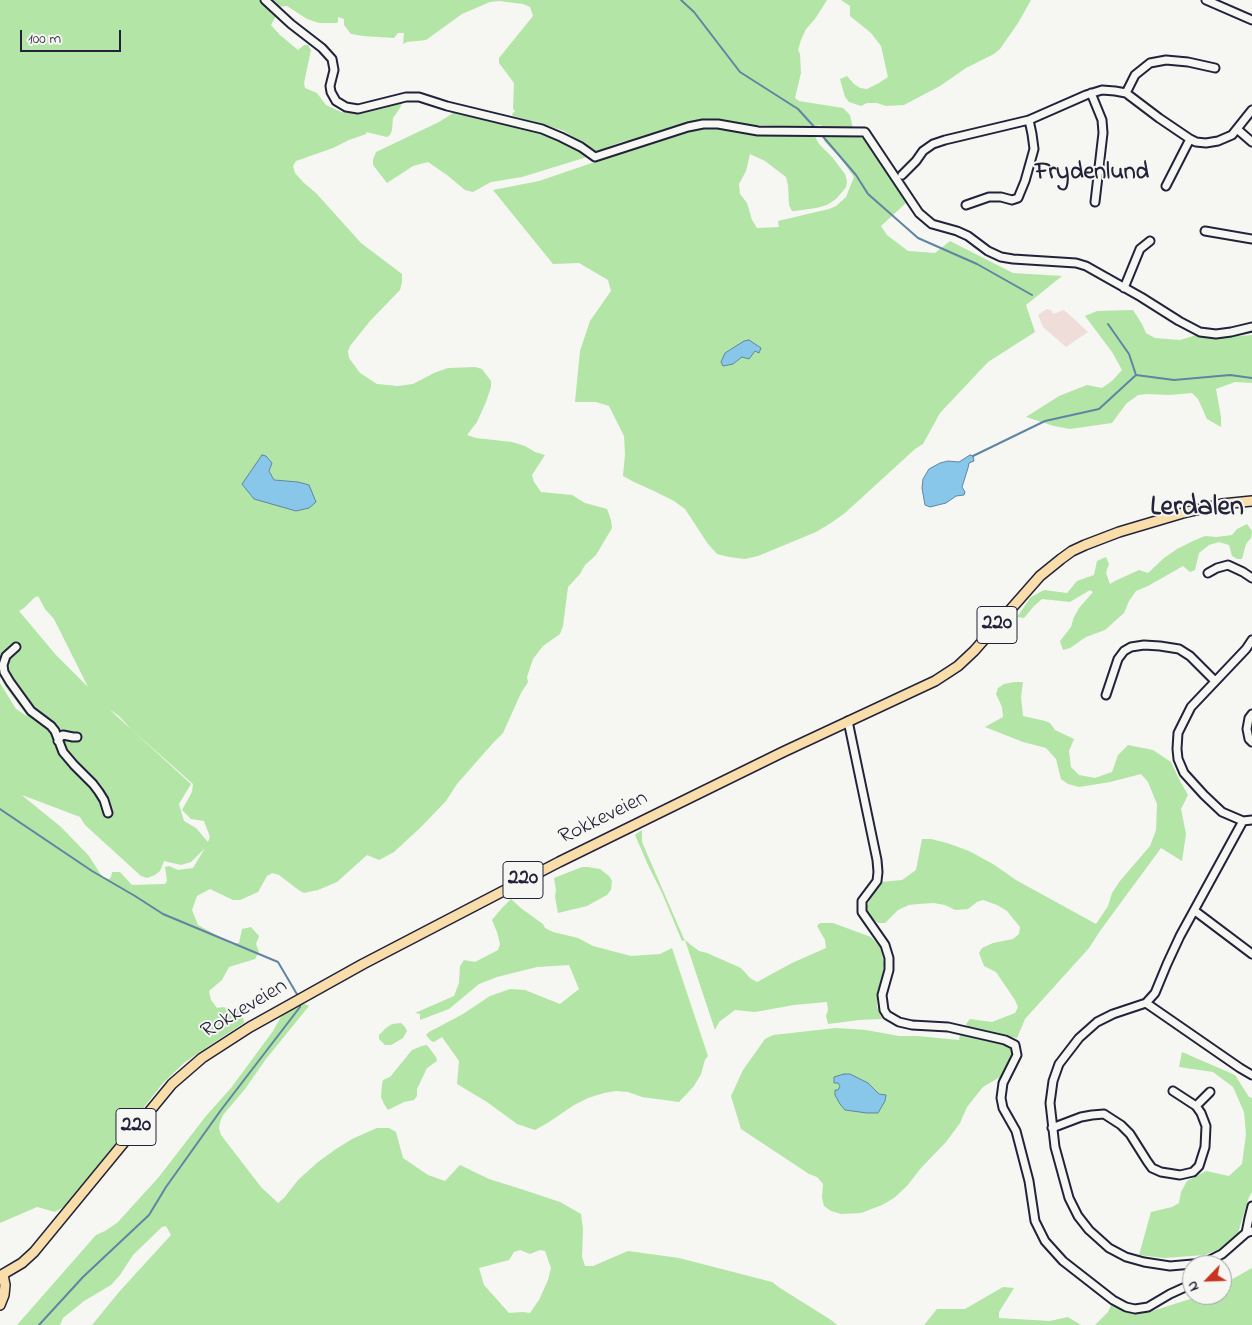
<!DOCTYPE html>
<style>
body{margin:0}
#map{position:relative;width:1252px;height:1325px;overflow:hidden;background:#f6f6f2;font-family:"Indie Flower",sans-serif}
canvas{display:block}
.north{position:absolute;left:1182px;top:1255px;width:50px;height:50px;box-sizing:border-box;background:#f6f6f2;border:1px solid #a1a1a9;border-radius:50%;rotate:246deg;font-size:14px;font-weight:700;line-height:20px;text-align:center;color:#22223b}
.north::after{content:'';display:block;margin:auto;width:18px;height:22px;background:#c8321e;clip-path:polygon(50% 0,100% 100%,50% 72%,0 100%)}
.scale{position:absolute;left:20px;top:30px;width:101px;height:22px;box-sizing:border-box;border:2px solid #22223b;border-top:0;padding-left:6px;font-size:15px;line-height:18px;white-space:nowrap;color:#22223b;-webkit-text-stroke:4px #f6f6f2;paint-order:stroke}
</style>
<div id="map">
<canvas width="1252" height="1325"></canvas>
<div class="north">N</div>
<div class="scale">100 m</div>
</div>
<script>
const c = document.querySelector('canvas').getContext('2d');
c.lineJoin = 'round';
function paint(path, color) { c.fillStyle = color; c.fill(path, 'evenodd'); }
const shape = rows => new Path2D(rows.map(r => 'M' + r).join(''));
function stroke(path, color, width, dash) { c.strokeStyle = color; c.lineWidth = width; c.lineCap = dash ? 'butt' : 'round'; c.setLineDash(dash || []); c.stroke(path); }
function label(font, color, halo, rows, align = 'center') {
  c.font = font + ' "Indie Flower",sans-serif'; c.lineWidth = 4; c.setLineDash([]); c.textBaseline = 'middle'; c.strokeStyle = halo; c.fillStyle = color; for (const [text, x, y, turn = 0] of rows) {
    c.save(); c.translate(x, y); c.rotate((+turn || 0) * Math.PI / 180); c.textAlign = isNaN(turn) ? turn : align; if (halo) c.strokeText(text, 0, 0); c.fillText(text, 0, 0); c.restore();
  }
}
paint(shape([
 [1047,309,1051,310,1053,314,1064,310,1088,332,1066,347,1043,327,1038,315]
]), '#eeddd8');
paint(shape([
 [0,0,261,0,276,16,271,25,280,35,298,50,304,45,308,45,311,50,304,83,305,88,317,93,326,105,341,112,357,114,402,103,400,108,393,118,392,130,390,135,387,137,366,132,366,134,349,140,333,148,296,161,293,166,295,173,304,183,316,193,361,243,402,274,402,282,400,290,370,321,350,346,348,351,349,358,360,373,377,384,398,386,413,384,434,373,448,368,475,367,482,369,491,381,491,387,486,402,477,422,467,435,476,438,512,442,525,446,535,452,545,455,532,475,534,482,541,492,572,495,585,503,607,509,611,520,612,528,596,555,585,565,580,574,568,587,563,626,560,634,543,646,533,659,527,677,528,682,521,693,503,733,493,743,457,784,446,801,421,827,394,852,379,860,367,855,337,882,318,890,304,893,300,891,279,875,272,873,267,876,258,892,240,900,233,900,210,889,197,896,192,910,198,925,232,944,239,943,242,929,251,927,259,936,256,944,259,952,255,959,229,967,222,980,209,991,211,1000,217,1008,223,1007,242,1012,244,1023,207,1047,184,1063,163,1083,67,1205,55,1212,37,1207,0,1223,0,683,16,709,28,717,5,686,0,677],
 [272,463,269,471,274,480,298,482,242,484],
 [38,596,45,609,54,619,88,687,56,655,19,611,24,608,34,598],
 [109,709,119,716,131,729,193,784,192,792,182,810,191,819,204,821,210,837,208,842,196,828,184,821,179,804,191,784],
 [22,795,80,817,85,825,141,876,147,878,155,875,160,871,164,861,181,865,191,862,205,848,193,868,178,870,169,866,165,867,167,881,165,884,132,885,120,872,112,872,111,877,109,879,103,878,89,856,61,827,23,796],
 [269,0,827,0,815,19,806,29,801,40,798,50,800,54,801,73,795,98,799,101,843,108,850,115,853,129,826,128,820,125,809,127,775,126,751,125,720,121,698,121,630,141,621,142,601,150,596,151,564,131,552,127,513,116,512,114,515,111,513,109,514,83,499,63,499,58,533,16,530,7,523,4,499,1,490,2,462,14,426,40,407,42,403,44,404,33,398,33,394,38,363,36,351,34,344,25,344,19,338,17,338,21,337,23,319,23,307,19,287,6,275,7],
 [841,0,1031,0,1018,23,1000,49,994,54,966,68,940,86,904,105,886,106,877,103,867,103,861,106,849,102,845,97,840,79,847,76,854,84,860,88,867,89,879,83,888,77,881,46,871,33,850,16,850,6],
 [461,112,543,135,565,142,584,154,587,157,522,177,491,182,473,192,465,190,447,175,428,162,413,166,387,183,373,165,373,160,376,152,439,122,453,113],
 [708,127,720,128,772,136,814,135,819,144,832,157,845,174,847,181,846,187,843,191,836,199,827,205,816,208,795,211,792,211,789,205,788,185,786,177,765,161,750,154,746,171,739,184,740,194,747,203,752,220,757,228,779,227,778,221,829,209,836,206,846,197,854,177,841,159,824,141,824,137,827,135,833,136,854,135,864,139,870,145,888,173,906,203,881,226,887,235,908,251,935,253,950,241,1013,273,1062,276,1026,305,1035,332,988,362,940,413,923,444,915,449,845,513,831,523,816,532,758,556,745,559,729,557,717,554,708,544,685,509,674,501,656,492,634,482,623,476,625,454,624,436,609,406,596,402,575,402,580,351,590,321,611,291,608,280,579,263,553,264,493,190,539,181,636,148,686,133,696,128],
 [1133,310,1142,324,1146,333,1155,338,1180,340,1196,335,1212,338,1252,335,1252,383,1235,382,1216,389,1221,417,1221,427,1207,419,1198,399,1192,393,1169,395,1148,394,1138,395,1126,404,1112,423,1070,429,1054,426,1026,417,1059,396,1087,385,1102,388,1112,381,1122,370,1112,352,1085,316,1097,311],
 [1247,524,1252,531,1251,538,1246,544,1242,559,1237,559,1232,556,1229,545,1219,542,1209,545,1199,553,1195,570,1190,572,1183,566,1148,586,1136,591,1129,601,1124,613,1105,630,1086,637,1070,648,1063,650,1060,641,1071,627,1074,617,1079,608,1093,592,1090,590,1070,602,1042,599,1033,607,1024,618,1017,617,1031,597,1044,590,1067,593,1077,581,1094,575,1097,561,1106,557,1109,564,1106,573,1110,584,1117,580,1139,570,1148,573,1164,558,1177,549,1193,541,1205,536,1217,537,1232,535,1237,529],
 [1014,682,1023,682,1021,697,1023,716,1045,721,1050,723,1055,730,1074,739,1069,751,1071,767,1079,775,1095,778,1112,772,1118,755,1128,745,1153,750,1171,762,1179,779,1188,795,1181,809,1186,834,1182,861,1161,848,1100,931,1089,948,1025,1019,1017,1038,993,1034,969,1029,966,1024,970,1019,992,1022,1015,1013,1018,1007,1015,1000,996,972,984,966,979,953,982,948,993,943,1013,939,1019,934,1020,927,1007,911,997,905,983,900,977,902,968,909,955,910,945,905,934,903,918,904,909,905,898,910,885,923,878,923,870,917,866,908,873,893,881,882,902,880,916,870,922,839,931,839,947,843,969,851,993,864,1016,880,1096,924,1108,906,1112,893,1120,881,1150,846,1156,830,1157,804,1148,782,1141,774,1110,782,1079,787,1068,784,1061,779,1056,759,1046,748,1023,742,985,727,1003,717,1002,707,996,694,998,688,1004,684],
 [642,830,642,842,684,939,691,945,699,951,707,953,741,968,750,978,757,982,792,963,826,948,825,940,817,926,820,923,833,923,871,937,880,947,884,963,883,976,877,993,877,1006,882,1019,859,1020,828,1024,826,1016,828,1010,827,1002,794,1005,755,1012,735,1010,719,1022,715,1030,685,940,682,941,662,893,648,865,635,835],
 [582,867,588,867,600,869,609,876,612,881,611,890,607,895,587,906,558,913,555,897,556,890,554,878],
 [511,899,522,909,543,924,545,928,553,932,578,938,593,946,631,956,660,954,672,948,708,1056,705,1060,701,1074,694,1086,679,1102,642,1097,628,1092,616,1091,604,1093,588,1098,574,1105,549,1122,535,1130,517,1124,487,1102,457,1084,459,1061,442,1037,434,1042,431,1041,426,1035,429,1032,463,1014,490,996,510,989,525,990,560,1004,579,989,569,965,537,967,497,977,479,984,449,1009,420,1020,420,1014,415,1013,454,996,459,983,460,966,464,960,475,962,498,950,500,944,497,932,492,920,502,908],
 [302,1003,309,1006,266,1059,245,1089,223,1115,220,1122,219,1128,221,1135,261,1187,278,1203,284,1198,298,1180,318,1162,336,1149,352,1139,377,1128,389,1128,396,1132,403,1158,428,1175,445,1181,460,1165,489,1179,524,1190,560,1202,581,1214,583,1229,582,1257,585,1266,593,1266,628,1251,679,1258,772,1282,780,1288,831,1320,837,1325,92,1325,119,1292,171,1235,166,1226,162,1227,133,1255,120,1275,111,1285,84,1301,63,1318,60,1325,17,1325,96,1235,105,1231,117,1223,158,1178,206,1116,231,1088,273,1031,282,1015],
 [520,1250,530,1254,540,1250,545,1251,551,1268,548,1280,539,1300,530,1313,523,1312,509,1313,484,1285,479,1268,509,1260,514,1252],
 [401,1023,405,1027,407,1031,403,1038,391,1045,385,1045,379,1039,379,1035,386,1028,392,1024],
 [836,1028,866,1030,899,1036,917,1036,959,1040,960,1034,1006,1043,1011,1048,1012,1055,1000,1077,983,1087,967,1107,960,1123,946,1142,921,1168,907,1186,894,1198,882,1205,861,1213,841,1214,831,1211,824,1206,822,1198,823,1184,817,1177,809,1174,741,1129,731,1096,743,1070,765,1039,773,1035],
 [838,1083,868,1083,879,1094,886,1095,835,1095,835,1090,838,1090,840,1086],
 [427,1045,436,1057,437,1061,427,1068,417,1089,417,1096,414,1100,404,1102,388,1110,384,1104,381,1097,382,1084,383,1080,390,1077,412,1050,422,1046],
 [1182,1052,1235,1075,1249,1097,1252,1098,1252,1192,1249,1197,1238,1233,1219,1249,1205,1255,1164,1258,1139,1255,1151,1212,1172,1207,1179,1203,1181,1192,1187,1181,1206,1171,1229,1176,1242,1164,1246,1134,1244,1112,1233,1087,1213,1072,1179,1067],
 [1252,1268,1252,1325,1095,1325,1108,1312,1112,1303,1128,1311,1149,1312,1203,1295,1222,1295,1222,1285],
 [1003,1287,1014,1288,999,1312,999,1318,1050,1321,1068,1317,1081,1325,924,1325,937,1309,965,1309]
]), '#b3e5a6');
const water = shape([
 [749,340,761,348,759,353,755,351,749,359,742,357,733,364,723,366,721,362,725,353,744,341,749,340],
 [262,455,266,456,272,463,269,471,274,480,298,482,309,485,316,502,309,508,296,511,254,499,242,484,262,455],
 [970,455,973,456,974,461,969,463,968,468,962,487,965,492,964,495,956,496,946,503,930,507,925,505,922,488,923,479,929,469,940,463,948,461,959,462,970,455],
 [844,1074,850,1074,868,1083,879,1094,886,1095,885,1101,878,1113,867,1113,845,1110,840,1104,835,1095,835,1090,838,1090,840,1086,838,1083,834,1083,834,1077,844,1074]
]);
paint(water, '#88c7e9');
stroke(water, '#5f85a3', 1);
stroke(shape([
 [681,0,694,12,740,72,798,109,817,130],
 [820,133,856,175,868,194,918,238,977,264,1032,295],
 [1108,324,1129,354,1136,375,1174,380,1230,375,1252,378],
 [973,456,1045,421,1099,409,1136,375],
 [0,809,92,871,135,896,163,914,278,962,298,996],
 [39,1325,83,1277,149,1215,166,1187,221,1110,300,1007,300,1003]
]), '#5f85a3', 2);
const minor = shape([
 [265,0,291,24,322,48,332,59,334,70,330,86,331,92,336,101,346,107,358,109,406,97,419,97,447,106,542,129,561,137,581,147,595,157,688,127,703,124,718,124,758,131,865,132,919,213,932,224,957,231,968,236,988,251,1001,257,1013,259,1076,263,1086,266,1141,297,1179,321,1200,332,1216,334,1231,332,1252,327],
 [1206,0,1252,20],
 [1091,93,1102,120,1103,133,1095,202],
 [1126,93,1135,75,1150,63,1166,60,1188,62,1215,68],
 [1237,129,1252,142],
 [902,175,916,161,923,151,933,144,945,140,1029,120,1086,95,1102,90,1115,91,1126,93,1159,118,1190,139,1196,142,1206,143,1218,141,1232,135,1252,110],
 [1166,186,1190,139],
 [966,205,989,197,1001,197,1012,200,1018,198,1025,181,1034,149,1032,134,1029,120],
 [1205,231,1252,239],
 [1124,288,1140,249,1150,241],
 [1208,573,1217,568,1228,565,1243,572,1252,578],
 [1252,640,1246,649,1191,707,1178,733,1177,749,1178,759,1184,773,1204,795,1222,812,1243,821,1252,820],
 [16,647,6,656,3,665,4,672,10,682,31,711,51,726,55,731,63,752,74,765,93,784,99,792,104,800,108,813],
 [1106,695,1118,659,1124,651,1131,647,1144,645,1160,646,1179,649,1190,656,1215,681],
 [1252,714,1249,718,1247,729,1249,739,1252,742],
 [848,721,877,860,878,872,877,881,862,901,862,912,885,945,889,958,889,970,882,995,884,1010,887,1015,899,1022,912,1025,948,1027,1005,1040,1015,1045,1017,1055,1003,1083,1001,1098,1003,1108,1016,1131,1029,1181,1035,1221,1045,1241,1063,1261,1113,1300,1126,1307,1135,1309,1148,1307,1170,1294,1192,1284],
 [58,741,61,736,63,735,73,737,77,737],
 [1243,821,1180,936,1167,964,1155,993,1146,1003,1113,1014,1097,1022,1079,1038,1059,1064,1053,1081,1050,1103,1055,1147,1069,1198,1078,1216,1089,1230,1109,1248,1126,1257,1144,1262,1170,1266,1204,1263,1222,1254,1246,1233,1252,1231],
 [1195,911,1252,954],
 [1146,1003,1240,1068,1252,1075],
 [1196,1106,1210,1092],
 [1052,1128,1081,1117,1092,1115,1104,1114,1121,1125,1130,1134,1147,1161,1152,1168,1161,1172,1180,1175,1193,1172,1199,1166,1205,1147,1206,1126,1201,1113,1196,1106,1173,1091],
 [1246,1233,1249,1218,1252,1206]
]);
const major = shape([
 [0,1276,22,1263,34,1252,172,1084,202,1058,250,1027,363,964,559,862,783,752,935,681,958,666,974,651,1040,576,1061,559,1072,551,1085,545,1119,532,1183,513,1222,504,1252,501],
 [0,1305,4,1295,5,1285,3,1275]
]);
stroke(minor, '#22223b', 11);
stroke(major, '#22223b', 12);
stroke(minor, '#f6f6f2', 7);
stroke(major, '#f9deab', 9);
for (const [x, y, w] of [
 [997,625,40],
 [523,880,40],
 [136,1127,40]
]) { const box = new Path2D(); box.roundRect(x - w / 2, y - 18.5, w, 37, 4); c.fillStyle = '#f6f6f2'; c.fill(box); stroke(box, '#22223b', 1); }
label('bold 21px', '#22223b', null, [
 ["220",997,625],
 ["220",523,880],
 ["220",136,1127]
]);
label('22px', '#22223b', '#f6f6f2', [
 ["Rokkeveien",604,819,-26],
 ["Rokkeveien",245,1010,-31]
]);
label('bold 24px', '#22223b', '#f6f6f2', [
 ["Frydenlund",1092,174]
]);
label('bold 28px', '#22223b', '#f6f6f2', [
 ["Lerdalen",1197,509]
]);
</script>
